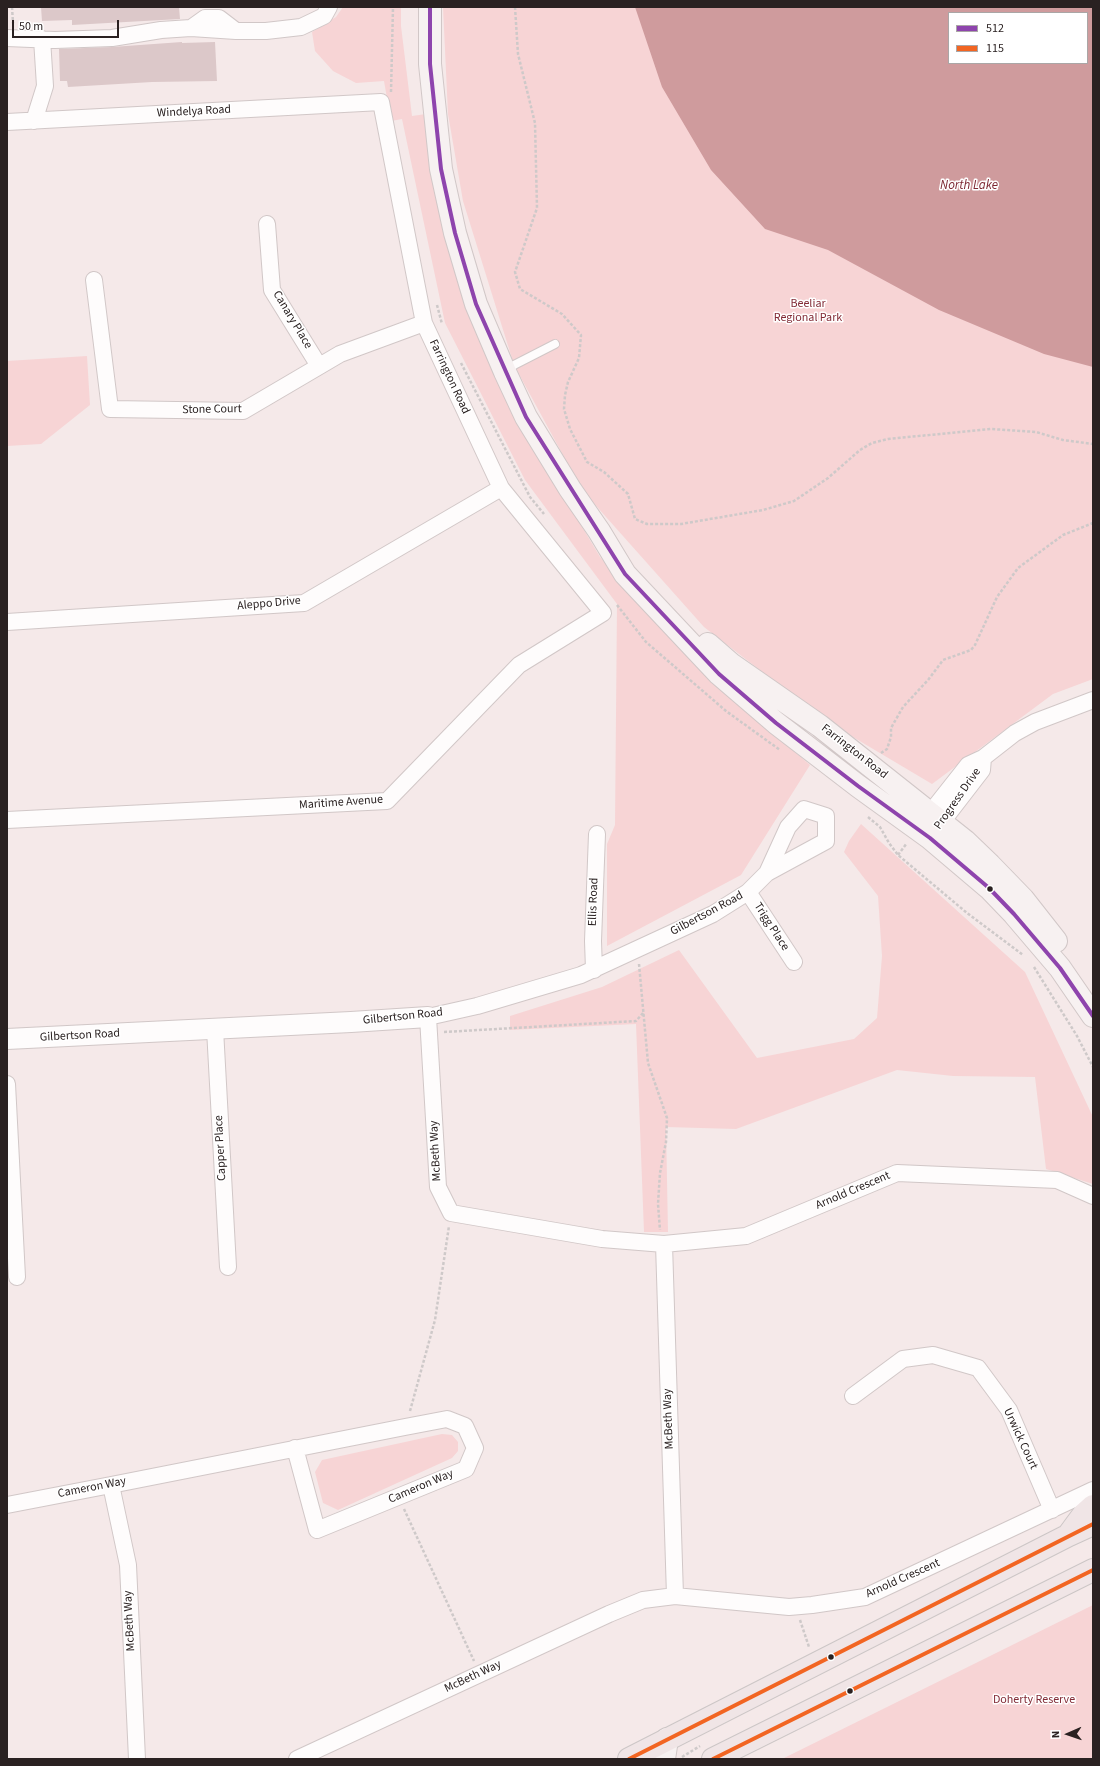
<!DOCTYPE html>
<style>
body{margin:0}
#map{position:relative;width:1100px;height:1766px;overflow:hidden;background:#f5e9e9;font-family:"Source Sans 3",sans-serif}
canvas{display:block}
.frame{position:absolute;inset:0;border:8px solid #2a2121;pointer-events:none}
.legend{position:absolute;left:948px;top:12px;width:140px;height:52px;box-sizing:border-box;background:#fff;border:1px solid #aaa6a6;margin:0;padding:5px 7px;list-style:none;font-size:12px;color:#2a2121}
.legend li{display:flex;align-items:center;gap:8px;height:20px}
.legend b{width:20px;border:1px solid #aaa6a6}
.north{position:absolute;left:1048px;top:1714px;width:40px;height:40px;-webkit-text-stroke:3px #fff;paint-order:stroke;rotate:268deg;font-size:11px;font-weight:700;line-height:16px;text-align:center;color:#2a2121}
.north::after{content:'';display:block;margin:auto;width:14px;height:18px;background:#2a2121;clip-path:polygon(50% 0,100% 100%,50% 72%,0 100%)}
.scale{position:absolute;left:12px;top:20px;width:107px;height:18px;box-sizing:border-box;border:2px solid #2a2121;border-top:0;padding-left:5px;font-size:12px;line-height:14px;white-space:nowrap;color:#2a2121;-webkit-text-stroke:3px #fff;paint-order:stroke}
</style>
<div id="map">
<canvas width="1100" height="1766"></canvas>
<div class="frame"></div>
<ul class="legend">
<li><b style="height:5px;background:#8e44ad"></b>512</li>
<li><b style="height:5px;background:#f26522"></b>115</li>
</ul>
<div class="north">N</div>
<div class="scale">50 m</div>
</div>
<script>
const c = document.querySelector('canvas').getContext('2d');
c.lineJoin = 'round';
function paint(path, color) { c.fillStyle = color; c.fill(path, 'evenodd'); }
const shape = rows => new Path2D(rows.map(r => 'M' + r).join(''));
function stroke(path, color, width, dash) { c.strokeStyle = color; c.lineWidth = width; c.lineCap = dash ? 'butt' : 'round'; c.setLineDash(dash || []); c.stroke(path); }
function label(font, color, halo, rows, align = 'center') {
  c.font = font + ' "Source Sans 3",sans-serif'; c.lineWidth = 3; c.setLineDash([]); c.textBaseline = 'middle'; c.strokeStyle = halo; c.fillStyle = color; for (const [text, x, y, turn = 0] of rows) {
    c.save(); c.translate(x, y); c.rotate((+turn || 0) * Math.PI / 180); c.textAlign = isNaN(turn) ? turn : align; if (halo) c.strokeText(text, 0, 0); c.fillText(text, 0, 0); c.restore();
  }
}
paint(shape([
 [343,7,401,7,401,26,412,116,426,114,504,395,600,557,699,669,810,765,741,875,607,946,607,844,615,825,617,604,525,480,445,323,402,119,391,121,384,81,356,83,333,71,315,51,312,32,336,17],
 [443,7,1093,7,1093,679,1053,694,932,784,826,721,704,627,582,490,514,365,463,201,448,114],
 [949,13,1087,13,1087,63,949,63],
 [87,356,90,405,41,444,7,446,7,361],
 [861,824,1025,972,1093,1117,1093,1184,1046,1169,1035,1077,953,1076,897,1070,736,1129,666,1127,668,1232,644,1232,636,1024,510,1030,510,1016,602,987,679,950,757,1058,854,1039,877,1018,882,956,878,896,844,852,849,841],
 [442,1434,452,1435,458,1442,458,1451,452,1458,338,1510,323,1503,315,1472,322,1460],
 [1093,1605,1093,1759,782,1759]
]), '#f7d4d5');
paint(shape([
 [635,7,1093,7,1093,367,1044,354,939,310,828,250,765,229,711,170,662,87],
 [949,13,1087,13,1087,63,949,63]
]), '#cf9b9d');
paint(shape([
 [41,7,179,7,180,19,72,25,72,20,42,21],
 [182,42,182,43,215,42,217,81,152,82,68,87,67,81,60,81,59,49,112,47]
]), '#dcc8c9');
const service = shape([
 [505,372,514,365,555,344]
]);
const minor = shape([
 [191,28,205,18,219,18,236,31],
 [7,38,55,40,112,38,161,30,191,28,236,31,266,31,301,27,324,16,329,7],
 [34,121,45,86,42,39],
 [7,122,381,102,424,323,501,488,603,613,519,665,387,801,7,820],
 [267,224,272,290,319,366],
 [94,280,110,409,243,411,340,354,424,323],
 [7,622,304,603,501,488],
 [923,822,968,765,983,758,1015,733,1035,722,1093,700],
 [935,831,982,770,983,758],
 [748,892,794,962],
 [594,970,593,941,597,834],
 [215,1029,228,1267],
 [7,1084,17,1277],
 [664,1244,746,1236,897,1173,1057,1180,1093,1196],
 [853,1396,903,1359,933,1355,978,1368,1009,1410,1052,1510],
 [111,1485,128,1565,137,1759],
 [7,1505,111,1485,405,1427,447,1419,465,1426,475,1448,466,1469,317,1530,295,1448],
 [675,1596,789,1607,812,1605,865,1597,1093,1490],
 [297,1759,609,1614,643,1600,675,1596,664,1244,602,1239,451,1213,438,1187,428,1017,477,1006,581,975,713,914,748,892,767,873,826,841,826,816,804,809,788,827,767,873]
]);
const tertiary = shape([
 [7,1039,351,1022,428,1017]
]);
const secondary = shape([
 [430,7,430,64,441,169,455,233,476,304,505,372,526,417,570,489,599,531,625,574,719,674,776,723,858,786,930,838,989,888,1014,914,1060,968,1093,1016],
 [708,644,731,664,820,726,965,841,990,865,1023,899,1056,941],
 [664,1759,667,1739]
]);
const primary = shape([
 [1069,1534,1083,1515,1093,1506],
 [629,1759,1069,1535,1093,1524],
 [713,1759,1093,1570]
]);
stroke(service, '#d1c7c7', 10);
stroke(minor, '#d1c7c7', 18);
stroke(tertiary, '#d1c7c7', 22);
stroke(secondary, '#d1c7c7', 24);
stroke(primary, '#ccc6c6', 24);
stroke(shape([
 [12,7,13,23,14,23],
 [515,7,518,54,535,123,537,208,515,272,520,289,562,314,581,335,579,358,568,382,565,395,564,409,570,429,587,462,604,472,628,494,635,519,647,524,681,524,763,510,794,501,828,478,860,450,872,443,888,439,991,429,1036,432,1063,440,1093,444],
 [391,92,393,7],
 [437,305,442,324],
 [461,363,530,497,544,514],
 [617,605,646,642,726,711,780,750],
 [881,753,887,749,891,737,891,728,903,707,928,680,943,660,971,650,975,645,997,597,1018,568,1063,535,1093,523],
 [868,817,880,827,889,843,898,855,967,913,1023,955],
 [898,855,907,843],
 [639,964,648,1063,667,1118,666,1142,660,1173,658,1204,660,1230],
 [1034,967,1077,1036,1093,1067],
 [444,1032,636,1021,643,1013],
 [410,1411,435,1320,449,1226],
 [404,1509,474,1661],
 [800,1620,809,1647],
 [682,1757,700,1746]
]), '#cec9c9', 2.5, [3, 2]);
stroke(service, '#fefcfc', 8);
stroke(minor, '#fefcfc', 16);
stroke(tertiary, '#fefcfc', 20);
stroke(secondary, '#f7f1f1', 22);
stroke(primary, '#f0e5e6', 22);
stroke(shape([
 [430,7,430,64,441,169,455,233,476,304,526,417,625,574,719,674,776,723,858,786,930,838,989,888,1014,914,1060,968,1093,1016]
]), '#8e44ad', 4);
stroke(shape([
 [629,1759,1093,1524],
 [713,1759,1093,1570]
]), '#f26522', 4);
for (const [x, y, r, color] of [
 [990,889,3.5,"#2a2121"],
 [831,1657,3.5,"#2a2121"],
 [850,1691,3.5,"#2a2121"]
]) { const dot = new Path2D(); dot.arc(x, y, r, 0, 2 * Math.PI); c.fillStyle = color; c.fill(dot); stroke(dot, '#fff', 1.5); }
label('12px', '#2a2121', '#fff', [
 ["Windelya Road",194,112,-3],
 ["Canary Place",292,320,59],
 ["Farrington Road",449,377,65],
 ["Stone Court",212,410,-1],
 ["Aleppo Drive",269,604,-5],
 ["Farrington Road",854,752,38],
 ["Progress Drive",958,799,-55],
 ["Maritime Avenue",341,803,-4],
 ["Ellis Road",594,902,-88],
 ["Gilbertson Road",707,914,-28],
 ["Trigg Place",771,927,57],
 ["Gilbertson Road",403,1017,-6],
 ["Gilbertson Road",80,1036,-3],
 ["Capper Place",221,1148,-93],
 ["McBeth Way",436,1151,-93],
 ["Arnold Crescent",853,1191,-23],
 ["McBeth Way",669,1419,-92],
 ["Urwick Court",1020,1439,65],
 ["Cameron Way",421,1487,-23],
 ["Cameron Way",92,1488,-11],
 ["Arnold Crescent",903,1579,-24],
 ["McBeth Way",130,1621,-93],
 ["McBeth Way",473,1677,-25]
]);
label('12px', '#822b36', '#fff', [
 ["Beeliar",808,304],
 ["Regional Park",808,318],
 ["Doherty Reserve",1034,1700]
]);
label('italic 13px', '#7d2732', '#fff', [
 ["North Lake",969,186]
]);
</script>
